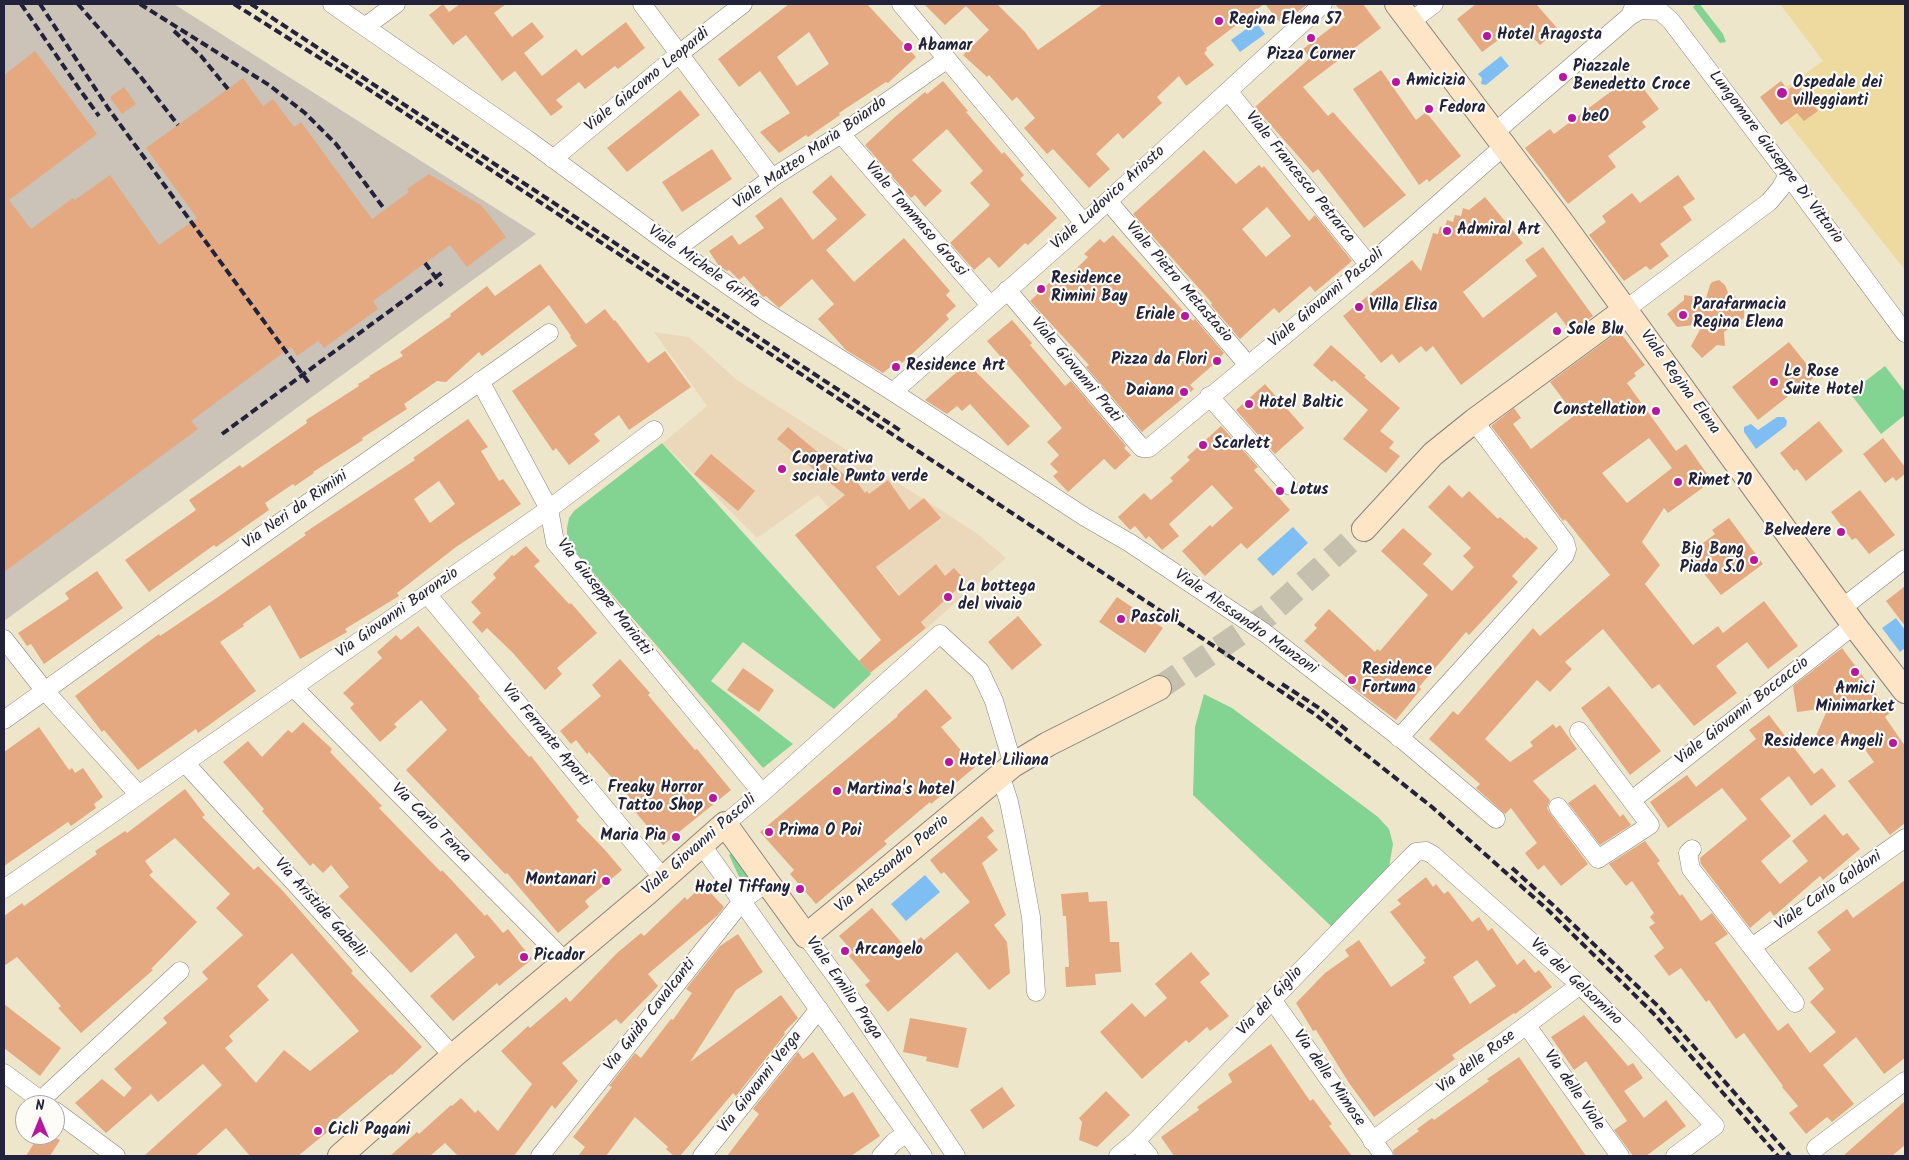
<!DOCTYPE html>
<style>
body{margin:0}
#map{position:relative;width:1909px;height:1160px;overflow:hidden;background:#eee6ca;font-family:Kalam,sans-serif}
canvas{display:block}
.frame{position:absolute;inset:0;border:5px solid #22223b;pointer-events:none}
.north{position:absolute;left:15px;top:1095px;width:50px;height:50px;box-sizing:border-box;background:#fdfcf7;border:1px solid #a5a5ac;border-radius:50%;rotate:0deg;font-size:14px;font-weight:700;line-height:20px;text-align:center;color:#22223b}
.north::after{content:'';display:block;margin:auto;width:18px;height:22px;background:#b5179e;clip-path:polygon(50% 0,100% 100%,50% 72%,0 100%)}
</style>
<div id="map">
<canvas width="1909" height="1160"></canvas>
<div class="frame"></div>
<div class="north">N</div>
</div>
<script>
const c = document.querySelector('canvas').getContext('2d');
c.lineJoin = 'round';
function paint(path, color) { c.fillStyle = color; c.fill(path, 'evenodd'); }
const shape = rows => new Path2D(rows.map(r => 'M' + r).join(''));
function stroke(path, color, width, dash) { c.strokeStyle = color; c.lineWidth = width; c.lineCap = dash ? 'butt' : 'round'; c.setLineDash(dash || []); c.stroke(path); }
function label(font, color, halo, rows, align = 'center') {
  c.font = font + ' Kalam,sans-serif'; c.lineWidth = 4.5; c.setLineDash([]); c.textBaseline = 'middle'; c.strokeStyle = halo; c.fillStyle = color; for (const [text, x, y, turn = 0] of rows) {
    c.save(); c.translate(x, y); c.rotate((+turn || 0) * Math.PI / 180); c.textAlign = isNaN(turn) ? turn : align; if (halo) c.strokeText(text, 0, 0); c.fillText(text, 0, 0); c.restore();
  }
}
paint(shape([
 [654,332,689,337,737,380,975,532,1006,558,927,628,818,495,757,538,663,443,707,406]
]), '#ebd8ba');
paint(shape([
 [4,4,174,4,536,234,4,621]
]), '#cbc3b8');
paint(shape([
 [1696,4,1700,4,1702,7,1723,34,1726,42,1720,43,1693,7],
 [1885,366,1905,392,1905,415,1881,434,1850,393],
 [662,443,871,674,834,709,743,642,711,681,793,744,763,768,571,547,567,537,567,528,569,518,574,511],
 [1204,694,1232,708,1378,817,1389,829,1393,844,1389,867,1331,926,1193,795,1195,727],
 [732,853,750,877,746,881,741,881,729,855]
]), '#83d393');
paint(shape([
 [1780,4,1905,4,1905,270,1769,99,1823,61]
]), '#eeda9e');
paint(shape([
 [1256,22,1265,34,1240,52,1231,40],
 [1501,56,1509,66,1486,85,1481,84,1482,78,1478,74],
 [1777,417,1784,417,1787,421,1786,426,1756,449,1744,432,1744,427,1751,424,1758,430],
 [1293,527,1308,543,1273,576,1257,559],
 [1896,618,1905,630,1905,648,1900,652,1882,628],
 [925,875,940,892,906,921,891,904]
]), '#7fbef3');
paint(shape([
 [443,4,449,12,460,4,506,4,494,13,512,37,532,22,544,37,524,53,542,76,576,49,582,56,626,22,645,48,618,69,615,66,585,89,579,82,556,100,563,107,551,116,515,71,502,81,466,35,453,45,429,15],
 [789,4,867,4,916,57,888,83,886,82,839,113,840,115,808,137,806,135,779,153,760,132,790,113,760,71,739,87,718,59],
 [809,32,829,64,797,86,777,57],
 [924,4,997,4,1025,32,1038,50,1103,4,1264,4,1206,48,1207,50,1204,53,1214,65,1186,86,1179,76,1157,97,1162,103,1123,139,1118,133,1096,154,1110,169,1089,188,1053,149,1047,154,1024,128,1035,118,1017,97,1012,101,989,75,987,77,963,55,989,30,966,6,945,25],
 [1265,4,1308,4,1281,24],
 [1335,4,1363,4,1381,28,1303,87,1328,116,1333,112,1406,195,1364,228,1318,169,1313,173,1255,107,1310,58,1303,49,1345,17],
 [1476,4,1536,4,1558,29,1540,45,1520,24,1482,52,1457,19],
 [35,51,97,134,9,200,31,229,73,198,75,200,110,175,159,245,197,218,146,148,243,78,263,106,273,99,294,127,301,122,372,219,409,192,407,189,429,174,482,206,506,237,467,267,450,245,373,301,378,309,324,348,318,341,297,356,291,347,191,421,198,429,4,572,4,75],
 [1381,70,1416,120,1426,112,1461,156,1429,182,1427,179,1419,185,1353,89],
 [1633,75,1659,109,1642,122,1646,127,1608,156,1616,167,1568,204,1525,148,1550,129,1554,134],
 [943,81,968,111,966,112,1002,154,1004,152,1024,175,1020,179,1057,218,1028,245,1025,243,999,268,989,257,974,270,950,243,990,205,970,183,983,171,947,129,912,160,942,191,925,207,915,195,911,198,865,145,896,116,925,92,927,94],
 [1781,81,1788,90,1797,83,1818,111,1804,121,1797,113,1781,125,1760,97],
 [124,87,136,104,122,114,110,97],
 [680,90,700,115,627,172,607,148],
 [712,149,732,179,682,212,662,182],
 [1204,150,1236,184,1259,165,1262,168,1264,166,1309,221,1315,215,1352,261,1315,292,1310,286,1279,313,1274,308,1240,339,1211,305,1212,303,1133,214],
 [1267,207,1291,236,1266,257,1242,229],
 [831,175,866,215,826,250,854,282,904,238,950,291,946,295,956,306,946,315,949,319,926,341,902,363,899,360,883,373,846,350,818,319,834,304,812,279,779,308,766,296,763,297,744,276,739,280,729,270,727,271,719,266,709,251,732,235,739,245,764,228,755,216,781,197,813,240,837,219,812,192],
 [1678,175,1695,199,1683,207,1692,220,1660,244,1669,256,1650,270,1646,266,1624,281,1589,235,1606,222,1602,216,1632,193,1640,203],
 [1485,197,1523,243,1463,292,1483,318,1537,276,1525,260,1543,247,1593,316,1571,332,1556,312,1461,385,1433,346,1426,352,1421,346,1399,363,1392,354,1381,363,1343,316,1412,260,1421,271,1433,233,1438,234,1440,227,1445,227,1447,220,1453,222,1455,215,1461,216,1463,208,1469,210],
 [1113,235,1193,321,1195,319,1224,353,1221,356,1222,357,1190,385,1194,389,1142,432,1086,367,1089,365,1030,301,1061,272,1067,278,1088,257,1084,254,1100,239,1104,243],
 [540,264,586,324,605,309,614,321,615,320,648,363,665,351,691,387,629,430,619,415,594,434,600,441,569,465,556,448,553,451,512,391,577,346,570,337,571,336,549,305,482,356,479,352,446,382,437,381,404,404,407,409,362,438,363,440,313,472,314,473,295,486,293,484,265,503,269,510,216,547,214,545,149,592,125,560,196,510,189,500,240,465,242,468,307,423,306,420,359,386,358,384,370,377,369,376,403,356,400,352,451,316,450,314,487,286,495,296],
 [1719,280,1725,285,1728,293,1736,297,1737,303,1744,311,1744,318,1724,332,1725,346,1717,345,1702,358,1691,346,1703,324,1677,327,1667,314,1684,300,1684,295,1706,298,1710,285,1712,282],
 [1012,320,1032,343,1030,345,1065,386,1071,381,1126,446,1124,448,1131,455,1115,470,1104,459,1068,492,1053,476,1058,472,1050,464,1059,455,1047,442,1062,428,987,341],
 [1619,331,1645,365,1634,373,1636,376,1627,383,1676,451,1686,444,1712,481,1668,513,1664,508,1642,542,1660,565,1645,584,1693,645,1718,626,1723,633,1764,601,1798,646,1768,669,1747,642,1716,666,1737,693,1694,726,1659,684,1652,689,1603,629,1565,662,1572,669,1550,692,1537,680,1485,739,1510,762,1533,746,1530,742,1553,724,1556,728,1560,725,1577,749,1533,781,1550,800,1547,808,1550,813,1588,864,1561,886,1544,865,1538,870,1525,853,1537,843,1511,808,1505,814,1476,788,1480,784,1429,739,1453,711,1458,715,1533,628,1540,636,1610,575,1565,519,1563,521,1491,426,1514,408,1521,418,1513,424,1531,449,1575,415,1550,382],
 [1649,438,1672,468,1627,503,1602,473],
 [1789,342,1816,376,1792,396,1791,394,1758,420,1732,387],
 [1331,345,1366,376,1364,377,1400,408,1380,431,1394,442,1389,448,1400,456,1386,473,1343,439,1368,410,1334,380,1332,382,1313,365],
 [967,363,1030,426,1008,446,970,404,962,411,957,406,947,414,925,400],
 [1265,384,1304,428,1275,454,1236,410],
 [468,419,488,447,481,451,499,481,503,479,521,504,456,547,397,593,399,596,345,629,347,632,300,659,270,605,243,624,244,626,220,642,256,691,198,733,196,729,138,770,104,730,102,732,75,696,159,634,160,636,218,597,306,535,304,533,415,460,413,458],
 [439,481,455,504,430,523,414,499],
 [1819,421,1843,451,1806,481,1797,469,1794,471,1780,453],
 [1221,426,1258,467,1254,470,1290,510,1247,549,1241,543,1205,576,1182,551,1210,525,1212,527,1233,508,1212,485,1169,524,1179,536,1162,550,1149,536,1146,539,1135,526,1130,530,1118,517,1144,493,1151,500,1173,481,1170,478,1190,460,1187,457],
 [788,427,847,477,851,474,865,493,867,491,869,494,888,480,909,510,924,498,941,518,876,567,899,596,936,564,945,576,954,568,966,581,921,622,926,628,870,673,859,661,881,640,795,535,845,495,777,439],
 [1883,438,1905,467,1905,474,1896,481,1893,477,1885,483,1863,454],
 [711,454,755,491,738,511,694,474],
 [1449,485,1462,498,1469,491,1498,519,1500,517,1525,539,1526,537,1538,548,1512,576,1518,582,1469,635,1466,632,1419,687,1421,689,1396,720,1347,683,1349,680,1304,641,1317,628,1314,625,1329,609,1375,652,1377,649,1380,651,1428,595,1381,551,1403,528,1432,554,1423,564,1452,591,1474,567,1463,556,1471,548,1428,507],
 [1860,490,1895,535,1869,554,1856,538,1852,540,1831,512],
 [1729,518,1763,564,1721,595,1690,556,1705,545,1703,543,1715,534,1712,530],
 [526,546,540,561,534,566,569,604,571,603,597,633,557,668,562,674,545,690,513,653,487,628,482,633,472,622,481,613,471,602,496,578,493,574,512,555,514,556],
 [97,571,123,608,44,664,31,644,27,646,18,633,69,599,65,593],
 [1905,586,1905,626,1886,601],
 [1117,597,1163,628,1145,653,1099,622],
 [1018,616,1042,645,1012,670,988,642],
 [418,626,480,697,478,698,529,757,531,756,579,817,576,820,605,850,622,870,585,901,589,907,558,933,507,873,505,874,406,770,447,730,421,700,394,724,397,727,380,742,350,708,354,704,343,693,382,658,377,652,396,635,401,640],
 [1842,648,1890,713,1885,717,1905,746,1905,823,1890,835,1848,781,1874,762,1853,733,1836,745,1816,736,1828,708,1797,712,1793,686],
 [620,659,650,693,648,695,695,750,697,749,731,790,663,845,632,808,636,805,589,752,587,754,576,740,571,744,560,731,601,696,592,685],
 [743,668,774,690,759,712,727,690],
 [1609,686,1661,751,1630,775,1581,708],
 [926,689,952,718,941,727,975,767,931,804,930,802,884,841,887,844,816,904,790,874,794,870,760,832,898,716,897,715],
 [1769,715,1814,774,1822,768,1836,786,1811,806,1789,776,1760,799,1791,836,1761,861,1780,884,1808,861,1792,841,1825,814,1843,836,1847,833,1860,849,1823,880,1820,876,1774,916,1770,911,1750,928,1701,864,1700,858,1747,819,1722,788,1668,828,1650,802,1687,775,1696,787,1756,739,1749,730],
 [303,722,332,749,330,752,382,806,379,808,441,872,442,870,485,916,487,914,503,933,508,929,532,959,499,986,497,983,453,1021,430,996,475,957,456,933,411,973,339,896,349,887,331,865,323,873,313,863,310,866,262,811,264,809,223,762,248,741,262,757,288,730,292,733],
 [39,727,69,770,72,768,75,773,83,768,103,797,94,804,96,808,71,826,68,822,4,866,4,752],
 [1595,784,1620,817,1623,814,1631,825,1600,845,1568,803],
 [185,789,205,815,202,817,254,870,258,866,282,890,353,971,351,973,422,1047,392,1075,391,1074,335,1120,337,1124,298,1156,250,1156,226,1128,195,1156,144,1156,222,1085,203,1064,158,1102,151,1094,106,1133,75,1103,102,1079,124,1097,132,1088,114,1069,167,1023,163,1018,208,979,202,972,243,935,216,908,230,894,175,838,145,861,153,872,149,875,197,922,151,969,153,970,81,1033,58,1008,61,1006,17,957,4,966,4,916,22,903,24,906,97,854,95,851,125,831,127,833],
 [292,953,359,1031,310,1071,284,1050,256,1083,225,1048,233,1041,229,1036,269,1000,257,986],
 [982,816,994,831,987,837,998,850,982,863,1006,915,994,925,1007,942,1010,973,989,990,957,952,888,1012,865,985,870,981,849,956,853,952,839,936,872,908,907,949,921,937,924,940,970,902,944,872,941,874,930,860],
 [1645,841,1660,861,1657,863,1680,896,1682,894,1701,921,1712,913,1728,934,1715,943,1778,1031,1788,1023,1810,1053,1836,1032,1810,1002,1824,989,1808,968,1831,950,1817,932,1847,909,1853,918,1905,880,1905,1058,1884,1074,1856,1037,1823,1065,1854,1104,1832,1122,1827,1117,1806,1134,1789,1113,1798,1106,1782,1087,1783,1086,1744,1033,1736,1039,1709,1000,1706,1002,1681,968,1669,976,1654,956,1664,948,1649,927,1655,923,1650,917,1654,913,1632,881,1626,886,1609,864],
 [1426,877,1433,887,1436,884,1444,894,1448,891,1472,922,1479,917,1488,931,1492,928,1517,965,1524,959,1535,973,1539,970,1552,987,1515,1014,1514,1013,1452,1055,1455,1059,1374,1117,1349,1083,1316,1030,1313,1031,1296,1003,1325,973,1349,956,1345,950,1359,940,1391,987,1425,963,1423,960,1426,958,1390,912,1401,904,1397,900],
 [1477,960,1496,986,1470,1004,1453,977],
 [703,885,724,907,718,915,648,974,658,986,621,1024,616,1019,562,1063,578,1081,555,1109,552,1105,514,1156,458,1156,445,1143,430,1156,390,1156,417,1132,419,1134,451,1105,452,1106,461,1098,475,1113,478,1110,498,1131,532,1084,501,1051,528,1026,530,1028,566,997,570,1002,617,953,641,933,644,936,685,897,687,900],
 [1088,892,1089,902,1107,901,1110,942,1119,942,1121,972,1095,974,1096,985,1066,987,1065,967,1069,967,1066,916,1063,916,1061,894],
 [738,934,763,972,736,990,690,1062,781,995,798,1018,784,1032,785,1034,736,1096,733,1093,680,1156,674,1156,666,1149,668,1147,635,1117,606,1156,578,1156,585,1147,573,1137,612,1087,609,1086,635,1053,641,1058,671,1019,673,1020,692,993,686,989,720,946],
 [1191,952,1210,974,1200,982,1229,1016,1210,1031,1207,1027,1189,1043,1186,1040,1142,1079,1100,1032,1132,1003,1145,1017,1167,998,1155,984],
 [4,1004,61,1048,40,1076,4,1048],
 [1584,1015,1628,1066,1633,1063,1643,1078,1624,1091,1644,1118,1666,1100,1686,1126,1646,1156,1633,1156,1614,1130,1627,1121,1586,1061,1574,1070,1551,1037],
 [910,1018,967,1028,958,1068,926,1061,927,1057,903,1052],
 [1271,1044,1310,1101,1313,1099,1332,1124,1329,1126,1352,1156,1174,1156,1161,1137,1199,1110,1197,1107,1232,1082,1228,1074],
 [798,1052,803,1059,813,1052,844,1097,853,1092,880,1136,851,1156,727,1156,759,1114,753,1109],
 [1519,1057,1586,1156,1394,1156,1393,1150,1419,1131,1417,1129,1432,1118,1434,1120,1489,1081,1487,1079],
 [1002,1087,1015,1106,983,1129,970,1110],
 [1106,1091,1130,1115,1097,1147,1079,1140,1082,1122,1079,1118],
 [1905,1101,1905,1145,1892,1156,1843,1156],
 [39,1135,50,1135,60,1140,50,1156,26,1156]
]), '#e4a981');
stroke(shape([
 [1159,688,1268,615,1364,529]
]), '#c5bfad', 24, [24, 12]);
const street = shape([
 [332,4,528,140,676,249,766,312,893,392,1085,517,1130,543,1265,633,1404,741,1496,819],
 [642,4,772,178],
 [901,4,1084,223],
 [1630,16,1640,10,1660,11,1671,21,1788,175,1905,333],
 [1410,22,1434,4],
 [366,26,396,4],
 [1228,91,1369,265],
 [1494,133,1630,16,1634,6],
 [841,134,990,305],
 [553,159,679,54,743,4],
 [1108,201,1248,365],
 [676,249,772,178,841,134,946,60],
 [1007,290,1134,439,1142,448,1149,448,1369,265,1504,146],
 [1625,310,1769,202,1780,189,1788,175],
 [480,381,549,509,555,542,762,793],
 [893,392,1084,223,1323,4],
 [1209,396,1288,485],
 [427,594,663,878],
 [1842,608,1905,559],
 [4,639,45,691,139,795],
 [294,688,565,961],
 [4,720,261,536,549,333],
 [1399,738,1565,555,1567,549,1565,542,1474,421],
 [185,763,453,1056],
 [1000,774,1009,802,1017,841,1031,917,1036,992],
 [1632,800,1854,625],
 [1558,807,1598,859,1650,825,1579,731],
 [725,824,762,793,940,634,980,671,994,701,1013,765],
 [701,844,923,1156],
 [1692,849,1688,853,1691,869,1795,1003],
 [4,889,549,509,654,430],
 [806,936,839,981,956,1156],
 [1752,947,1905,838],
 [1273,1001,1384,1156],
 [1527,1026,1620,1156],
 [4,1073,47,1105],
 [41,1100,180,971],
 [55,1111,116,1156],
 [1136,1141,1149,1156],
 [1372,1141,1580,985],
 [1816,1148,1905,1081],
 [540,1156,743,900,767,882],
 [702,1156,819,1009],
 [881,1156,894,1142,907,1133],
 [1118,1156,1136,1141,1397,871,1416,852,1426,851,1433,855,1580,985,1629,1034,1715,1126,1675,1156]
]);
const secondary = shape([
 [1397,4,1560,220,1854,625,1905,691],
 [1364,529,1433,454,1474,421,1625,310],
 [340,1156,453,1056,648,892,725,824,806,936,1013,765,1048,744,1159,688]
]);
stroke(street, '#888482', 19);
stroke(secondary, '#888482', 26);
stroke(street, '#fff', 18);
stroke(secondary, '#fde5c5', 24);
stroke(shape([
 [21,4,80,90,99,116],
 [40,4,108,108,309,383],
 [78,4,140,76,178,125],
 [140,4,269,85,305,113,336,144,385,210],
 [234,4,350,77,1223,652,1316,715,1432,807,1548,910,1654,1014,1778,1156],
 [251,4,901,431],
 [174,31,201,56,228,89],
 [425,263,442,286],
 [222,434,444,271],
 [1282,684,1319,708,1349,732],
 [1512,868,1553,905,1660,1008,1790,1156]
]), '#22223b', 4, [8, 4]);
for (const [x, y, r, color] of [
 [1219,21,5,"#b5179e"],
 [1487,36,5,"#b5179e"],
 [1311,38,5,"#b5179e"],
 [908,47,5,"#b5179e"],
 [1563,77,5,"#b5179e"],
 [1396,82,5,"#b5179e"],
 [1782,93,6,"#b5179e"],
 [1429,109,5,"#b5179e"],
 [1572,118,5,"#b5179e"],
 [1447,231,5,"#b5179e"],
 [1041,289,5,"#b5179e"],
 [1359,307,5,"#b5179e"],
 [1683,315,5,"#b5179e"],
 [1185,316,5,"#b5179e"],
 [1557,331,5,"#b5179e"],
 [1217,361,5,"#b5179e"],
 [896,367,5,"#b5179e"],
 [1774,382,5,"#b5179e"],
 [1184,392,5,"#b5179e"],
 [1249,404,5,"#b5179e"],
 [1656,411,5,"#b5179e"],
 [1203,445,5,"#b5179e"],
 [782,469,5,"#b5179e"],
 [1678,482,5,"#b5179e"],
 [1280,491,5,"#b5179e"],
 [1841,532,5,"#b5179e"],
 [1754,560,5,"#b5179e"],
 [948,597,5,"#b5179e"],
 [1121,619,5,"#b5179e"],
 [1855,672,5,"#b5179e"],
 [1352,680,5,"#b5179e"],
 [1893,743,5,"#b5179e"],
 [949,762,5,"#b5179e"],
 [837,791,5,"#b5179e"],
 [713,798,5,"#b5179e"],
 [769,832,5,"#b5179e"],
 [676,837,5,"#b5179e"],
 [606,881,5,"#b5179e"],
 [800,889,5,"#b5179e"],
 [845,951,5,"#b5179e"],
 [524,957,5,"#b5179e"],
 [318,1131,5,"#b5179e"]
]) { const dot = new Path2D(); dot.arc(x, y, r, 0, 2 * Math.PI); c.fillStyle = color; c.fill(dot); stroke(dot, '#fdfcf7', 2); }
label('bold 16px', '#22223b', '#fdfcf7', [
 ["Regina Elena 57",1229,21],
 ["Hotel Aragosta",1497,36],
 ["Abamar",918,47],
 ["Pizza Corner",1311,56,"center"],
 ["Piazzale",1573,68],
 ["Benedetto Croce",1573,86],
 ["Amicizia",1406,82],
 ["Ospedale dei",1793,84],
 ["villeggianti",1793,102],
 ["Fedora",1439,109],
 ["beO",1582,118],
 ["Admiral Art",1457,231],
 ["Residence",1051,280],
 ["Rimini Bay",1051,298],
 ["Parafarmacia",1693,306],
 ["Regina Elena",1693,324],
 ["Villa Elisa",1369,307],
 ["Eriale",1175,316,"right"],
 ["Sole Blu",1567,331],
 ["Pizza da Flori",1207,361,"right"],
 ["Residence Art",906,367],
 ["Le Rose",1784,373],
 ["Suite Hotel",1784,391],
 ["Daiana",1174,392,"right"],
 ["Hotel Baltic",1259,404],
 ["Constellation",1646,411,"right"],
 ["Scarlett",1213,445],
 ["Cooperativa",792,460],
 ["sociale Punto verde",792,478],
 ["Rimet 70",1688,482],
 ["Lotus",1290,491],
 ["Belvedere",1831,532,"right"],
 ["Big Bang",1744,551,"right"],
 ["Piada 5.0",1744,569,"right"],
 ["La bottega",958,588],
 ["del vivaio",958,606],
 ["Pascoli",1131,619],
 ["Residence",1362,671],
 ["Fortuna",1362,689],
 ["Amici",1855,690,"center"],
 ["Minimarket",1855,708,"center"],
 ["Residence Angeli",1883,743,"right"],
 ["Hotel Liliana",959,762],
 ["Freaky Horror",703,789,"right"],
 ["Tattoo Shop",703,807,"right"],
 ["Martina's hotel",847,791],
 ["Prima O Poi",779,832],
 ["Maria Pia",666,837,"right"],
 ["Montanari",596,881,"right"],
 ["Hotel Tiffany",790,889,"right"],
 ["Arcangelo",855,951],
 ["Picador",534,957],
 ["Cicli Pagani",328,1131]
], 'left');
label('16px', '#22223b', '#fdfcf7', [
 ["Viale Giacomo Leopardi",648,81,-39],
 ["Viale Matteo Maria Boiardo",811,154,-35],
 ["Lungomare Giuseppe Di Vittorio",1775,158,53],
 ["Viale Francesco Petrarca",1299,178,51],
 ["Viale Ludovico Ariosto",1109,199,-42],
 ["Viale Tommaso Grossi",915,220,49],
 ["Viale Michele Griffa",703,268,35],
 ["Viale Pietro Metastasio",1178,283,49],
 ["Viale Giovanni Pascoli",1327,299,-40],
 ["Viale Giovanni Prati",1075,371,50],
 ["Viale Regina Elena",1679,383,54],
 ["Via Neri da Rimini",296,511,-35],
 ["Via Giuseppe Mariotti",603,598,52],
 ["Via Giovanni Baronzio",398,614,-35],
 ["Viale Alessandro Manzoni",1245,623,35],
 ["Viale Giovanni Boccaccio",1743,712,-38],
 ["Via Ferrante Aporti",545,736,50],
 ["Via Carlo Tenca",430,824,45],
 ["Viale Giovanni Pascoli",700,846,-41],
 ["Via Alessandro Poerio",893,865,-40],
 ["Viale Carlo Goldoni",1829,892,-35],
 ["Via Aristide Gabelli",319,909,48],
 ["Via del Gelsomino",1575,983,43],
 ["Viale Emilio Praga",843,989,55],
 ["Via del Giglio",1271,1002,-47],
 ["Via Guido Cavalcanti",651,1016,-52],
 ["Via delle Rose",1477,1063,-37],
 ["Via delle Mimose",1328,1079,55],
 ["Via Giovanni Verga",761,1083,-52],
 ["Via delle Viole",1573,1091,55]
]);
</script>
